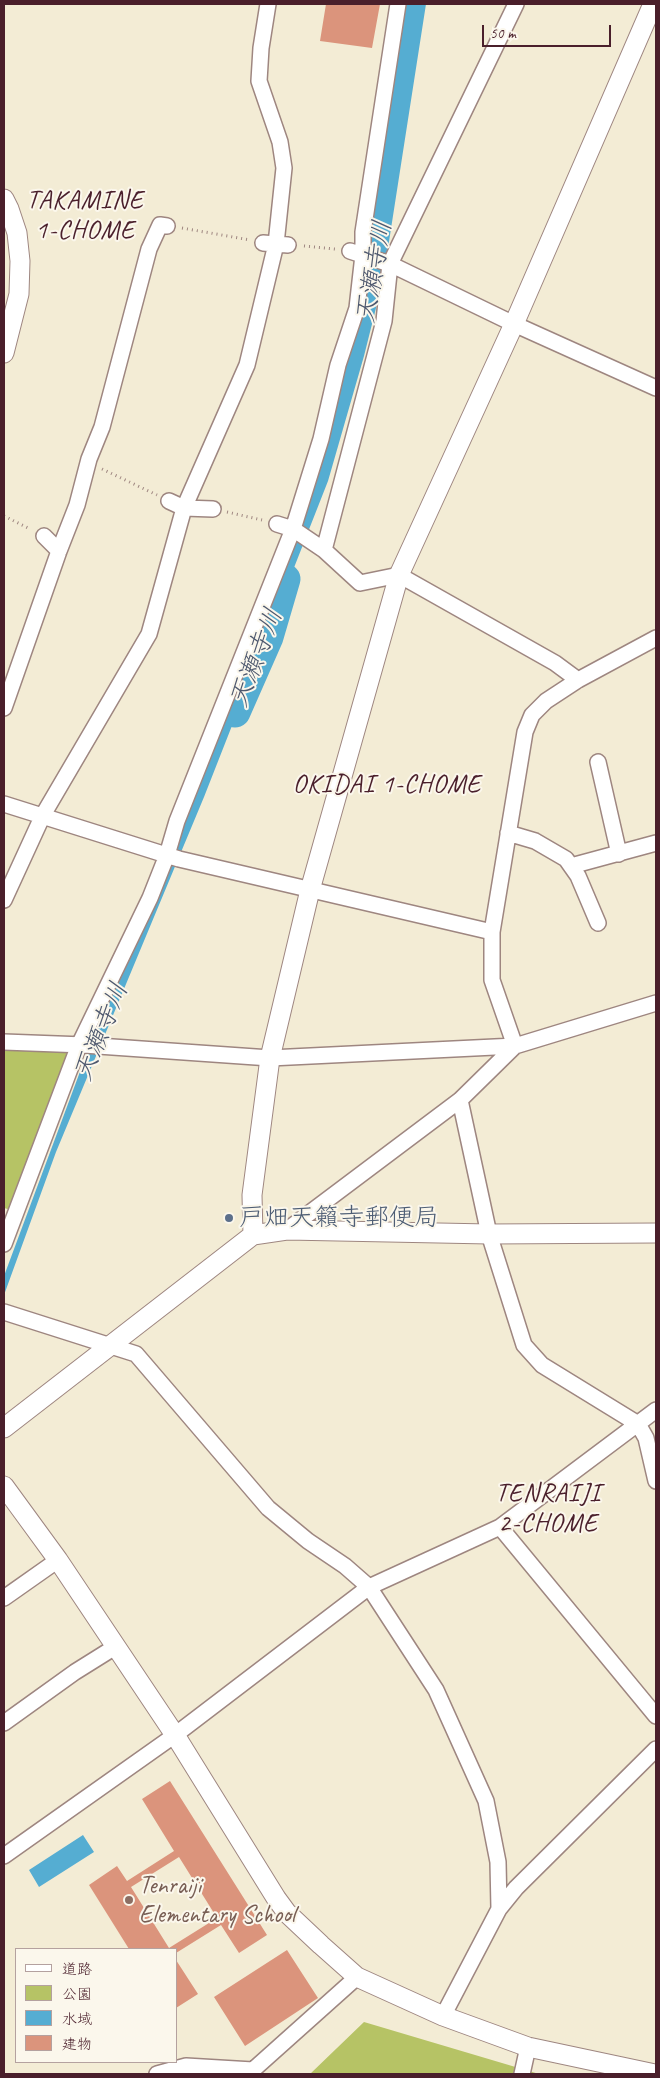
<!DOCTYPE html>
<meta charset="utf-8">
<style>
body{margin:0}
#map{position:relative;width:660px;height:2078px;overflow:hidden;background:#f3ecd5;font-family:Caveat,"Klee One",sans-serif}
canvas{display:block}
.frame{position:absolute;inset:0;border:5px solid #4a1f2b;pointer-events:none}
.legend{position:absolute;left:15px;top:1948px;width:162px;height:115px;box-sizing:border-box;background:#fbf7ec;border:1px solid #b4a19f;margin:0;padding:6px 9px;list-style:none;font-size:15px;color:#4a1f2b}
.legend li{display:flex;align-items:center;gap:10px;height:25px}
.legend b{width:25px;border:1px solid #b4a19f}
.scale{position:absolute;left:482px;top:25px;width:129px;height:22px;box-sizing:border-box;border:2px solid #4a1f2b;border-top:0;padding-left:6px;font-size:15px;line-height:18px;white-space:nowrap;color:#4a1f2b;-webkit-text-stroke:4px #fbf7ec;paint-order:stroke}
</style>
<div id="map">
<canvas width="660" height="2078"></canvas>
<div class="frame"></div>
<ul class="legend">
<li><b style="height:6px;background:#fff"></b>道路</li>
<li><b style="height:14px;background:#b6c365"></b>公園</li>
<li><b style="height:14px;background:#55add2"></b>水域</li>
<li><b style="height:14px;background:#db947c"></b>建物</li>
</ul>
<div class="scale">50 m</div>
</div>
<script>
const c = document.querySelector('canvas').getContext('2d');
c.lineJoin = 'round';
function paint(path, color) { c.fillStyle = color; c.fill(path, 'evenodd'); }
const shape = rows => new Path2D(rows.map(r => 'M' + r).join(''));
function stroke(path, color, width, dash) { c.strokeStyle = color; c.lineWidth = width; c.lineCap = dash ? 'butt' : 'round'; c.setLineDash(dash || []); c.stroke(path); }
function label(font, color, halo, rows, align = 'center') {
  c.font = font + ' Caveat,"Klee One",sans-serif'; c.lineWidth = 4; c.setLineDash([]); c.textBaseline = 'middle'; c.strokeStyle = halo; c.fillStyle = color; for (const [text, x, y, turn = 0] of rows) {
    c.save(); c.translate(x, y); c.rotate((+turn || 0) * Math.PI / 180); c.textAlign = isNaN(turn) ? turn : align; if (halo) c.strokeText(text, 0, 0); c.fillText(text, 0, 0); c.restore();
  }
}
paint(shape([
 [4,1046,74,1049,15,1211,4,1208],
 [364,2022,539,2074,310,2074]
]), '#b6c365');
paint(shape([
 [404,4,426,4,383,280,364,356,328,481,204,797,56,1152,4,1295,4,1276,94,1034,178,837,341,383,363,294,373,210],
 [83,1835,94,1852,39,1887,29,1870]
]), '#55add2');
stroke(shape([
 [235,712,268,637,285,579]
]), '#55add2', 31);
paint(shape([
 [326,4,380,4,372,48,320,41],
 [170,1781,267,1935,239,1953,221,1925,176,1953,176,1949,129,1949,89,1885,117,1866,127,1881,174,1851,142,1799],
 [179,1857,217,1918,169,1948,131,1887],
 [287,1950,318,1998,245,2046,214,1997],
 [176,1960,198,1994,176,2008]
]), '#db947c');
const minor = shape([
 [263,243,288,245],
 [350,251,390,264,514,324,656,388],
 [169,501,184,508,213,509],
 [277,524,293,529,324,550,360,583,399,575,555,663,578,680],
 [44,536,59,551],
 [324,550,384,321,390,264,516,4],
 [4,708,59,551,77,505,89,459,102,427,149,249,160,225,167,226],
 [598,762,619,854],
 [4,804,179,859,492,932],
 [508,833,535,841,566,859,578,876,598,923],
 [571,866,656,843],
 [4,900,43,815,149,634,184,508,247,365,276,244,284,168,280,142,259,81,261,48,268,4],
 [4,1042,84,1045,270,1058,515,1046,656,1003],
 [515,1046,492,980,492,932,525,732,532,715,546,701,578,680,656,638],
 [460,1100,489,1234,524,1345,542,1365,638,1424,646,1438,656,1481],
 [287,1230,460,1100,515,1046],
 [4,1244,79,1045,150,898,167,855,177,821,293,529,321,439,338,365,357,308,363,255,363,232,398,4],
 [4,1312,136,1354,268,1508,308,1541,345,1566,369,1587,436,1690,486,1801,498,1862,499,1909],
 [500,1527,656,1716],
 [4,1598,58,1560],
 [4,1723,75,1672,115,1647],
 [4,1856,175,1735,369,1587,500,1527,656,1410],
 [443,2016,499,1909,516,1888,656,1749],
 [157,2074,186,2066,253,2070,357,1977],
 [522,2074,528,2047]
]);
const tertiary = shape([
 [4,199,9,209,17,233,20,261,19,294,4,353],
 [253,1235,252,1195,270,1058,310,890,399,575,514,324,653,4],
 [4,1428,253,1235,287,1230,489,1234,656,1233],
 [4,1486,58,1560,175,1735,276,1898,287,1913,321,1945,357,1977,443,2016,528,2047,655,2074]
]);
stroke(minor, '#9e8680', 18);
stroke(tertiary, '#9e8680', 21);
stroke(shape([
 [182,228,250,240],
 [304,246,335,249],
 [102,469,157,495],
 [227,512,262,520],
 [4,516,30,529]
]), '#9e8680', 3, [1, 4]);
stroke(minor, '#fff', 15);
stroke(tertiary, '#fff', 19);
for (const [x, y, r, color] of [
 [229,1218,5,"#5c6f8a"],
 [129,1900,5,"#8d6e63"]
]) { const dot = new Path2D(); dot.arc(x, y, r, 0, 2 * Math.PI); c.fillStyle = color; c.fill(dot); stroke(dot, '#fbf7ec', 2); }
label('25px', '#4e5e75', '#fbf7ec', [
 ["戸畑天籟寺郵便局",239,1218]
], 'left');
label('25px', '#785e54', '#fbf7ec', [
 ["Tenraiji",139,1886],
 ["Elementary School",139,1915]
], 'left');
c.letterSpacing = '1px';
label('26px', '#4a1f2b', '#fbf7ec', [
 ["TAKAMINE",85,201],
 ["1-CHOME",85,231],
 ["OKIDAI 1-CHOME",387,785],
 ["TENRAIJI",548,1494],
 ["2-CHOME",548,1524]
]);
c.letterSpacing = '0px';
label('italic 26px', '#4e586e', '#fbf7ec', [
 ["天瀬寺川",375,272,-80],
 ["天瀬寺川",257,658,-69],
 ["天瀬寺川",102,1032,-68]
]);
</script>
